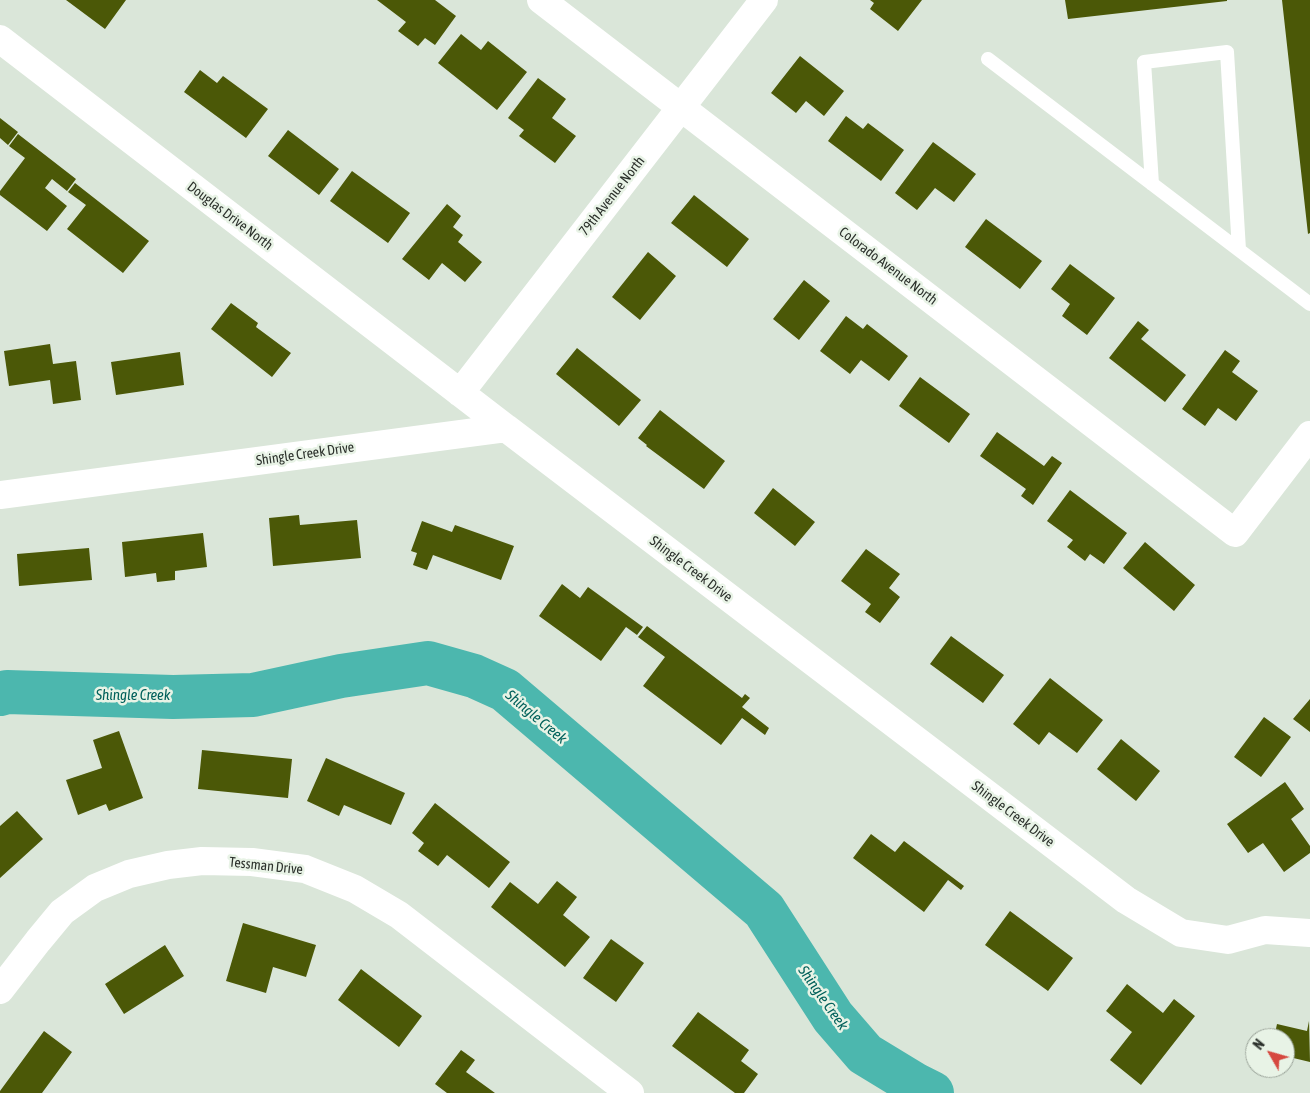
<!DOCTYPE html>
<style>
body{margin:0}
#map{position:relative;width:1310px;height:1093px;overflow:hidden;background:#dae6d9;font-family:"Asap Condensed",sans-serif}
canvas{display:block}
.north{position:absolute;left:1245px;top:1028px;width:50px;height:50px;box-sizing:border-box;background:#e8f3e6;border:1px solid #9ca59b;border-radius:50%;rotate:308deg;font-size:14px;font-weight:700;line-height:20px;text-align:center;color:#2b302b}
.north::after{content:'';display:block;margin:auto;width:18px;height:22px;background:#d6483f;clip-path:polygon(50% 0,100% 100%,50% 72%,0 100%)}
</style>
<div id="map">
<canvas width="1310" height="1093"></canvas>
<div class="north">N</div>
</div>
<script>
const c = document.querySelector('canvas').getContext('2d');
c.lineJoin = 'round';
const shape = rows => new Path2D(rows.map(r => 'M' + r).join(''));
function stroke(path, color, width, dash) { c.strokeStyle = color; c.lineWidth = width; c.lineCap = dash ? 'butt' : 'round'; c.setLineDash(dash || []); c.stroke(path); }
function paint(path, color) { c.fillStyle = color; c.fill(path, 'evenodd'); }
function label(font, color, halo, rows, align = 'center') {
  c.font = font + ' "Asap Condensed",sans-serif'; c.lineWidth = 5; c.setLineDash([]); c.textBaseline = 'middle'; c.strokeStyle = halo; c.fillStyle = color; for (const [text, x, y, turn = 0] of rows) {
    c.save(); c.translate(x, y); c.rotate((+turn || 0) * Math.PI / 180); c.textAlign = isNaN(turn) ? turn : align; if (halo) c.strokeText(text, 0, 0); c.fillText(text, 0, 0); c.restore();
  }
}
stroke(shape([
 [0,694,7,692,173,697,253,695,341,676,428,663,474,676,505,690,764,910,833,1017,865,1054,916,1085,932,1093]
]), '#4cb7ae', 44);
paint(shape([
 [66,0,126,0,105,29],
 [377,0,435,0,456,16,435,45,425,38,418,46,398,31,406,22],
 [870,0,922,0,898,31,870,9,874,3],
 [1065,0,1227,0,1227,1,1068,19],
 [1282,0,1310,0,1310,233,1308,234],
 [461,34,481,50,488,41,527,72,497,110,438,63],
 [800,56,844,91,824,116,806,101,796,113,771,93],
 [200,70,217,83,223,76,268,109,246,138,184,92],
 [538,78,566,99,552,118,576,136,555,163,519,136,524,130,508,118],
 [846,116,863,129,868,123,904,150,881,181,828,141],
 [0,118,18,132,8,145,0,138],
 [288,130,339,169,319,195,268,156],
 [18,134,76,179,67,191,52,179,45,188,67,206,47,231,0,195,0,191,25,158,9,146],
 [933,142,976,174,954,202,935,188,917,210,895,193],
 [352,171,410,213,388,243,330,201],
 [75,183,149,241,123,273,67,229,86,205,68,192],
 [694,195,749,239,727,267,671,223],
 [447,204,461,216,453,227,463,235,458,242,482,262,465,282,442,263,429,280,402,259],
 [986,219,1042,261,1020,289,965,247],
 [648,252,676,276,640,320,612,297],
 [1070,264,1115,298,1087,335,1062,316,1070,304,1051,289],
 [804,280,830,301,799,340,773,319],
 [231,303,258,323,256,327,291,353,272,377,211,329],
 [846,316,863,329,867,324,908,356,889,381,861,360,850,374,820,351],
 [1138,321,1149,330,1141,339,1186,375,1165,402,1109,358],
 [50,344,53,364,76,361,81,400,53,404,50,380,9,386,4,351],
 [577,348,641,400,619,426,556,374],
 [1225,350,1240,361,1232,372,1258,391,1236,421,1218,408,1205,426,1182,409],
 [180,352,184,385,116,395,111,362],
 [920,377,970,414,949,443,899,406],
 [660,410,725,461,704,489,646,446,647,445,638,438],
 [997,432,1044,466,1052,456,1062,463,1033,505,1021,496,1026,489,980,456],
 [773,488,815,522,795,546,754,513],
 [1070,490,1127,533,1104,564,1090,554,1085,561,1067,547,1073,540,1047,521],
 [299,515,300,525,357,520,361,558,273,566,269,518],
 [422,521,452,532,455,525,514,546,501,580,433,555,427,570,413,565,417,553,411,551],
 [203,533,207,567,175,571,175,580,157,582,156,573,125,577,122,542],
 [1145,542,1195,585,1174,611,1123,568],
 [89,548,92,580,19,586,17,554],
 [866,549,900,574,889,588,900,597,880,623,865,612,871,604,841,581],
 [562,584,580,598,588,587,643,627,637,635,626,627,601,661,539,616],
 [647,626,742,698,745,694,750,698,742,707,769,728,765,735,742,718,721,745,643,686,665,657,638,637],
 [951,636,1004,675,983,703,930,664],
 [1050,678,1103,720,1077,753,1049,732,1039,745,1013,724],
 [1310,699,1310,732,1293,719],
 [1264,717,1291,737,1261,777,1234,757],
 [119,731,143,798,109,811,106,804,78,815,66,780,102,768,93,740],
 [1121,739,1160,771,1136,801,1097,769],
 [202,750,292,759,288,798,198,789],
 [326,758,405,793,391,825,344,805,339,816,307,801],
 [1285,782,1304,809,1291,819,1310,846,1310,853,1284,872,1263,843,1248,853,1227,824],
 [435,803,510,862,489,888,447,855,438,866,418,851,424,843,412,833],
 [17,811,43,839,0,878,0,826],
 [871,834,895,852,904,841,964,886,961,890,948,880,924,912,853,858],
 [557,881,577,897,563,915,590,937,565,967,491,907,510,882,538,904],
 [1010,911,1073,958,1048,991,985,945],
 [243,923,316,945,306,977,273,967,266,993,226,981],
 [611,939,644,963,616,1002,583,978],
 [165,945,184,976,124,1014,105,984],
 [361,969,422,1016,399,1047,338,1000],
 [1127,984,1163,1013,1174,999,1195,1016,1141,1085,1110,1060,1132,1032,1106,1011],
 [698,1012,749,1050,741,1061,758,1074,744,1093,735,1093,672,1046],
 [1309,1021,1310,1062,1285,1056,1285,1038,1274,1038,1277,1024,1307,1031],
 [44,1031,72,1052,42,1093,0,1093,0,1091],
 [461,1050,475,1060,466,1072,495,1093,447,1093,435,1084]
]), '#4b5807');
stroke(shape([
 [988,59,1310,304],
 [1152,184,1144,62,1227,52,1239,250]
]), '#fff', 14);
stroke(shape([
 [541,0,1235,533,1310,435],
 [0,39,506,428],
 [460,393,764,0],
 [0,495,506,428,1126,900,1181,933,1228,940,1265,930,1310,933],
 [0,990,38,941,62,912,95,888,129,874,168,865,202,861,252,862,305,869,355,889,399,915,630,1093]
]), '#fff', 28);
label('14px', '#2b302b', '#e8f3e6', [
 ["79th Avenue North",612,196,-52],
 ["Douglas Drive North",230,216,37],
 ["Colorado Avenue North",888,266,37],
 ["Shingle Creek Drive",305,454,-8],
 ["Shingle Creek Drive",691,569,37],
 ["Shingle Creek Drive",1013,814,37],
 ["Tessman Drive",266,866,6]
]);
label('italic 15px', '#00605a', '#e8f3e6', [
 ["Shingle Creek",133,695],
 ["Shingle Creek",536,717,40],
 ["Shingle Creek",823,998,55]
]);
</script>
